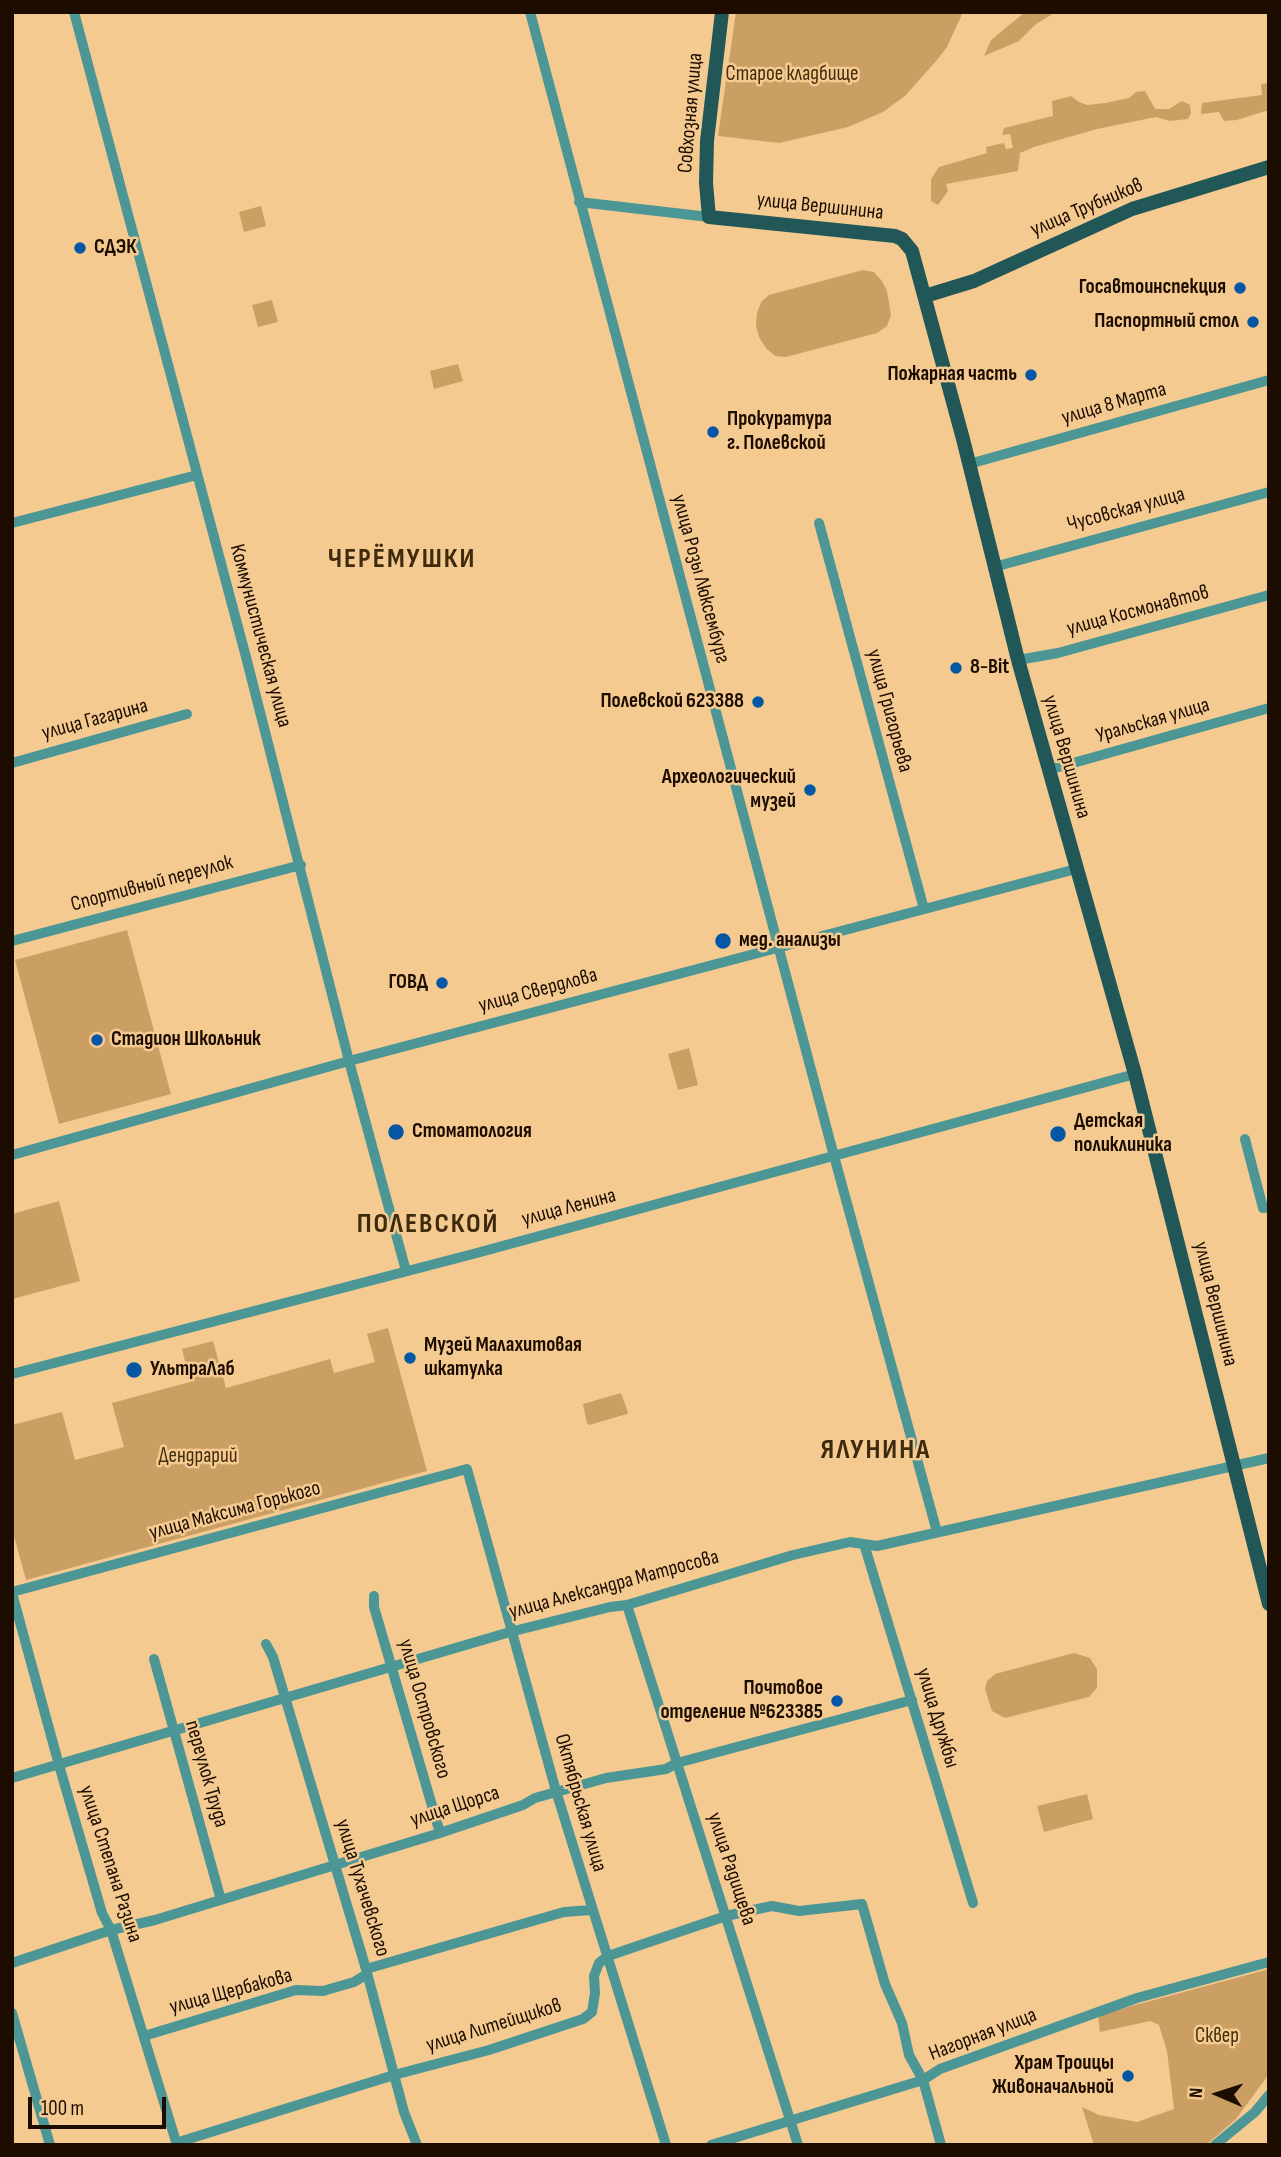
<!DOCTYPE html>
<meta charset="utf-8">
<style>
body{margin:0}
#map{position:relative;width:1281px;height:2157px;overflow:hidden;background:#f4ca91;font-family:"Sofia Sans Condensed",sans-serif}
canvas{display:block}
.frame{position:absolute;inset:0;border:14px solid #1c0d00;pointer-events:none}
.north{position:absolute;left:1183px;top:2059px;width:70px;height:70px;-webkit-text-stroke:5px #f4ca91;paint-order:stroke;rotate:273deg;font-size:19px;font-weight:700;line-height:28px;text-align:center;color:#1c0d00}
.north::after{content:'';display:block;margin:auto;width:24px;height:32px;background:#1c0d00;clip-path:polygon(50% 0,100% 100%,50% 72%,0 100%)}
.scale{position:absolute;left:28px;top:2097px;width:138px;height:32px;box-sizing:border-box;border:4px solid #1c0d00;border-top:0;padding-left:9px;font-size:21px;line-height:24px;white-space:nowrap;color:#1c0d00;-webkit-text-stroke:5px #f4ca91;paint-order:stroke}
</style>
<div id="map">
<canvas width="1281" height="2157"></canvas>
<div class="frame"></div>
<div class="north">N</div>
<div class="scale">100 m</div>
</div>
<script>
const c = document.querySelector('canvas').getContext('2d');
c.lineJoin = 'round';
function paint(path, color) { c.fillStyle = color; c.fill(path, 'evenodd'); }
const shape = rows => new Path2D(rows.map(r => 'M' + r).join(''));
function stroke(path, color, width, dash) { c.strokeStyle = color; c.lineWidth = width; c.lineCap = dash ? 'butt' : 'round'; c.setLineDash(dash || []); c.stroke(path); }
function label(font, color, halo, rows, align = 'center') {
  c.font = font + ' "Sofia Sans Condensed",sans-serif'; c.lineWidth = 5; c.setLineDash([]); c.textBaseline = 'middle'; c.strokeStyle = halo; c.fillStyle = color; for (const [text, x, y, turn = 0] of rows) {
    c.save(); c.translate(x, y); c.rotate((+turn || 0) * Math.PI / 180); c.textAlign = isNaN(turn) ? turn : align; if (halo) c.strokeText(text, 0, 0); c.fillText(text, 0, 0); c.restore();
  }
}
paint(shape([
 [736,12,963,12,947,47,937,60,905,96,883,112,848,127,779,143,718,136],
 [1025,12,1056,12,1036,24,1019,41,984,56,991,40],
 [1269,83,1269,110,1237,120,1224,121,1219,112,1201,114,1202,103,1262,95,1261,84],
 [1145,91,1155,109,1169,109,1182,101,1190,105,1191,113,1188,119,1170,121,1156,117,1097,129,1034,147,1020,153,1018,171,946,184,948,191,938,205,931,201,931,179,939,167,987,153,986,147,1004,143,1006,149,1013,148,1010,134,1002,135,1004,128,1053,116,1052,101,1071,96,1079,102,1087,105,1105,103,1129,98,1136,92],
 [261,206,266,226,244,232,239,212],
 [863,270,874,272,882,281,887,291,891,315,887,326,877,333,786,357,775,356,766,348,759,337,756,326,757,313,761,302,769,295],
 [272,300,278,322,258,327,252,305],
 [458,364,463,381,434,389,430,371],
 [127,930,171,1094,59,1124,15,960],
 [689,1048,698,1085,678,1090,668,1054],
 [59,1201,80,1281,12,1299,12,1214],
 [388,1328,427,1471,26,1580,12,1529,12,1425,62,1412,75,1460,124,1447,112,1403,190,1382,182,1349,213,1341,226,1388,330,1359,334,1373,375,1362,367,1334],
 [621,1393,628,1412,627,1414,589,1425,587,1423,583,1404],
 [1074,1653,1090,1658,1097,1669,1097,1688,1089,1697,1005,1718,992,1711,985,1689,987,1681,995,1674],
 [1087,1794,1093,1819,1044,1832,1037,1806],
 [1269,1969,1269,2074,1236,2119,1206,2145,1094,2145,1082,2107,1099,2115,1137,2122,1174,2109,1167,2051,1159,2025,1150,2021,1100,2032,1098,2015]
]), '#cb9f64');
stroke(shape([
 [74,12,246,657,349,1061,406,1271],
 [530,12,834,1156,937,1532],
 [579,202,709,217],
 [969,464,1269,380],
 [12,523,197,475],
 [819,523,924,909],
 [994,567,1269,492],
 [1018,660,1058,653,1269,595],
 [12,763,187,714],
 [1048,770,1269,708],
 [12,941,301,865],
 [1245,1139,1263,1208,1269,1207],
 [12,1155,349,1061,1076,869],
 [12,1374,473,1254,1135,1074],
 [864,1544,973,1903],
 [12,1592,467,1469,556,1791,666,2145],
 [12,1593,59,1765,102,1913,111,1930,177,2145],
 [374,1596,374,1607,440,1833],
 [627,1605,798,2145],
 [266,1644,273,1657,366,1969,404,2112,417,2145],
 [154,1659,221,1900],
 [12,1778,510,1632,610,1607,627,1605,793,1555,850,1542,877,1546,1269,1458],
 [12,1963,111,1930,155,1920,440,1833,523,1805,535,1798,606,1778,666,1769,677,1763,912,1700],
 [366,1969,564,1912,591,1910],
 [12,2013,50,2145],
 [144,2036,296,1990,323,1991,354,1982,367,1974],
 [179,2145,182,2141,394,2075,489,2050,583,2019,592,2012,595,1993,594,1976,599,1963,608,1956,726,1916,753,1910,772,1906,799,1911,862,1904,885,1984,902,2023,909,2055,923,2080,941,2145],
 [711,2145,923,2080,940,2069,1137,1998,1269,1962],
 [1215,2145,1255,2112,1269,2095]
]), '#4c9796', 10);
stroke(shape([
 [722,12,707,141,706,183,709,217,895,236,902,239,912,251,963,439,1018,660,1135,1074,1269,1604],
 [925,296,974,281,1132,209,1269,167]
]), '#215757', 14);
for (const [x, y, r, color] of [
 [80,248,7,"#0557a6"],
 [1240,288,7,"#0557a6"],
 [1253,322,7,"#0557a6"],
 [1031,375,7,"#0557a6"],
 [713,432,7,"#0557a6"],
 [956,668,7,"#0557a6"],
 [758,702,7,"#0557a6"],
 [810,790,7,"#0557a6"],
 [723,941,9,"#0557a6"],
 [442,983,7,"#0557a6"],
 [97,1040,7,"#0557a6"],
 [396,1132,9,"#0557a6"],
 [1058,1134,9,"#0557a6"],
 [410,1358,7,"#0557a6"],
 [134,1370,9,"#0557a6"],
 [837,1701,7,"#0557a6"],
 [1128,2076,7,"#0557a6"]
]) { const dot = new Path2D(); dot.arc(x, y, r, 0, 2 * Math.PI); c.fillStyle = color; c.fill(dot); stroke(dot, '#f4ca91', 2.5); }
label('21px', '#412c0c', '#f4ca91', [
 ["Старое кладбище",792,75],
 ["Дендрарий",198,1457],
 ["Сквер",1217,2037]
]);
label('21px', '#1c0d00', '#f4ca91', [
 ["Совхозная улица",691,113,-85],
 ["улица Вершинина",820,207,6],
 ["улица Трубников",1087,208,-23],
 ["улица 8 Марта",1114,404,-16],
 ["Чусовская улица",1126,510,-15],
 ["улица Розы Люксембург",700,579,75],
 ["улица Космонавтов",1138,611,-15],
 ["Коммунистическая улица",260,636,75],
 ["улица Григорьева",889,711,75],
 ["улица Гагарина",95,720,-15],
 ["Уральская улица",1153,721,-16],
 ["улица Вершинина",1066,757,74],
 ["Спортивный переулок",152,884,-15],
 ["улица Свердлова",538,991,-15],
 ["улица Ленина",569,1208,-15],
 ["улица Вершинина",1215,1304,76],
 ["улица Максима Горького",235,1511,-15],
 ["улица Александра Матросова",614,1585,-15],
 ["улица Островского",424,1709,74],
 ["улица Дружбы",937,1718,73],
 ["переулок Труда",206,1774,74],
 ["Октябрьская улица",580,1803,74],
 ["улица Щорса",455,1807,-18],
 ["улица Степана Разина",110,1864,72],
 ["улица Радищева",731,1869,72],
 ["улица Тухачевского",362,1888,73],
 ["улица Щербакова",231,1992,-15],
 ["улица Литейщиков",494,2026,-17],
 ["Нагорная улица",983,2035,-21]
]);
label('bold 21px', '#1c0d00', '#f4ca91', [
 ["СДЭК",94,248],
 ["Госавтоинспекция",1226,288,"right"],
 ["Паспортный стол",1239,322,"right"],
 ["Пожарная часть",1017,375,"right"],
 ["Прокуратура",727,420],
 ["г. Полевской",727,444],
 ["8-Bit",970,668],
 ["Полевской 623388",744,702,"right"],
 ["Археологический",796,778,"right"],
 ["музей",796,802,"right"],
 ["мед. анализы",739,941],
 ["ГОВД",428,983,"right"],
 ["Стадион Школьник",111,1040],
 ["Детская",1074,1122],
 ["поликлиника",1074,1146],
 ["Стоматология",412,1132],
 ["Музей Малахитовая",424,1346],
 ["шкатулка",424,1370],
 ["УльтраЛаб",150,1370],
 ["Почтовое",823,1689,"right"],
 ["отделение №623385",823,1713,"right"],
 ["Храм Троицы",1114,2064,"right"],
 ["Живоначальной",1114,2088,"right"]
], 'left');
c.letterSpacing = '2px';
label('bold 28px', '#3e2a0d', '#f4ca91', [
 ["ЧЕРЁМУШКИ",402,560],
 ["ПОЛЕВСКОЙ",428,1225],
 ["ЯЛУНИНА",876,1451]
]);
c.letterSpacing = '0px';
</script>
